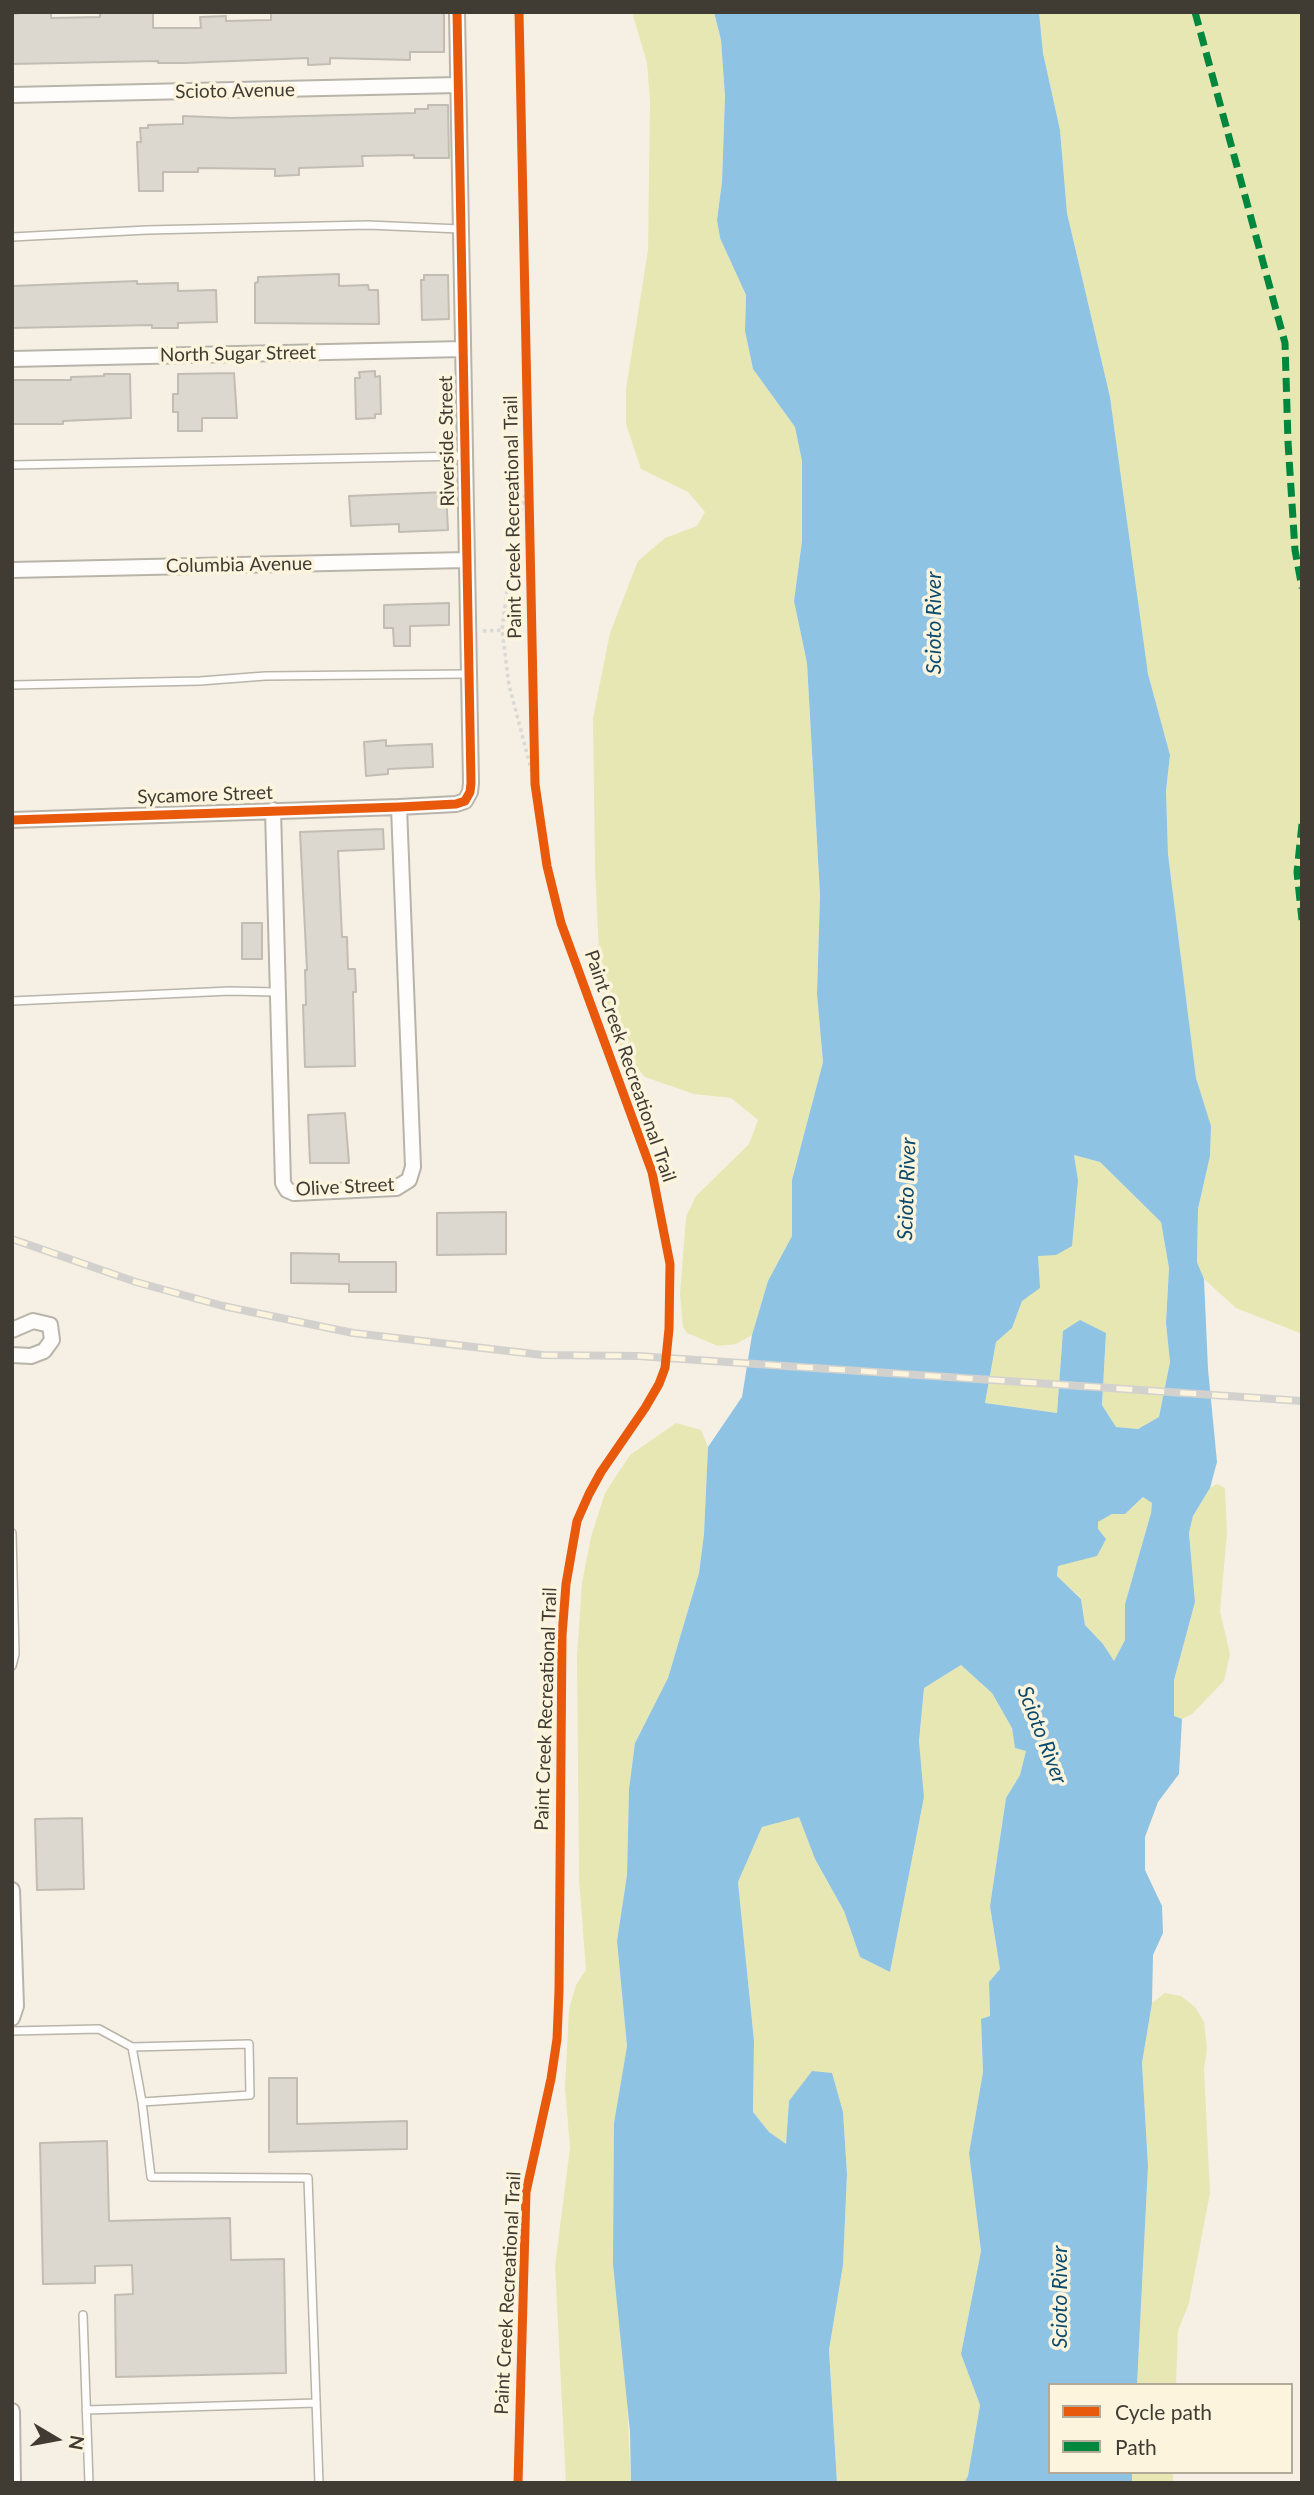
<!DOCTYPE html>
<style>
body{margin:0}
#map{position:relative;width:1314px;height:2495px;overflow:hidden;background:#f6f0e4;font-family:Lato,sans-serif}
canvas{display:block}
.frame{position:absolute;inset:0;border:14px solid #403c33;pointer-events:none}
.legend{position:absolute;left:1048px;top:2383px;width:245px;height:91px;box-sizing:border-box;background:#fdf4dd;border:2px solid #b1aa99;margin:0;padding:9px 12px;list-style:none;font-size:21px;color:#403c33}
.legend li{display:flex;align-items:center;gap:14px;height:35px}
.legend b{width:35px;border:2px solid #b1aa99}
.north{position:absolute;left:21px;top:2404px;width:70px;height:70px;-webkit-text-stroke:5px #fdf4dd;paint-order:stroke;rotate:100deg;font-size:19px;font-weight:700;line-height:28px;text-align:center;color:#403c33}
.north::after{content:'';display:block;margin:auto;width:24px;height:32px;background:#403c33;clip-path:polygon(50% 0,100% 100%,50% 72%,0 100%)}
</style>
<div id="map">
<canvas width="1314" height="2495"></canvas>
<div class="frame"></div>
<ul class="legend">
<li><b style="height:9px;background:#e8590c"></b>Cycle path</li>
<li><b style="height:9px;background:#00873e"></b>Path</li>
</ul>
<div class="north">N</div>
</div>
<script>
const c = document.querySelector('canvas').getContext('2d');
c.lineJoin = 'round';
function paint(path, color) { c.fillStyle = color; c.fill(path, 'evenodd'); }
const shape = rows => new Path2D(rows.map(r => 'M' + r).join(''));
function stroke(path, color, width, dash) { c.strokeStyle = color; c.lineWidth = width; c.lineCap = dash ? 'butt' : 'round'; c.setLineDash(dash || []); c.stroke(path); }
function label(font, color, halo, rows, align = 'center') {
  c.font = font + ' Lato,sans-serif'; c.lineWidth = 7; c.setLineDash([]); c.textBaseline = 'middle'; c.strokeStyle = halo; c.fillStyle = color; for (const [text, x, y, turn = 0] of rows) {
    c.save(); c.translate(x, y); c.rotate((+turn || 0) * Math.PI / 180); c.textAlign = isNaN(turn) ? turn : align; if (halo) c.strokeText(text, 0, 0); c.fillText(text, 0, 0); c.restore();
  }
}
paint(shape([
 [632,12,714,12,721,40,725,96,722,182,717,220,720,238,746,295,745,331,753,369,795,427,802,461,802,541,794,601,807,663,820,895,817,994,823,1062,792,1180,792,1236,768,1281,752,1335,736,1344,718,1346,687,1333,683,1327,680,1294,686,1217,696,1196,749,1144,758,1120,731,1098,694,1094,645,1077,616,1045,601,995,595,867,593,718,610,633,638,561,665,538,697,526,705,512,688,492,641,469,626,424,626,389,648,250,650,101,647,63],
 [1039,12,1302,12,1302,1334,1236,1308,1204,1279,1197,1262,1198,1209,1210,1156,1211,1127,1196,1078,1168,853,1166,791,1170,755,1148,674,1110,397,1067,213,1060,130,1043,53],
 [1074,1155,1100,1162,1161,1222,1169,1268,1166,1323,1170,1362,1159,1417,1138,1429,1116,1427,1102,1405,1106,1334,1063,1331,1057,1413,985,1403,996,1342,1012,1328,1038,1255,1056,1255,1078,1180],
 [676,1423,701,1430,708,1447,704,1534,699,1573,668,1678,635,1743,629,1789,627,1875,617,1941,627,2046,614,2123,631,2483,566,2483,555,2266,570,2148,565,2088,569,2009,576,1985,586,1970,579,1879,577,1655,582,1583,591,1537,605,1493,630,1455],
 [1217,1484,1225,1488,1227,1533,1220,1611,1230,1654,1224,1681,1192,1714,1182,1719,1174,1717,1174,1680,1195,1602,1189,1533,1193,1516,1210,1488],
 [1143,1497,1152,1503,1151,1513,1125,1604,1125,1640,1114,1662,1103,1644,1085,1625,1081,1598,1057,1576,1058,1566,1098,1529,1098,1522,1112,1514,1125,1514],
 [961,1665,992,1693,1012,1728,1015,1747,1026,1751,1020,1775,1006,1798,990,1906,1000,1969,989,1982,990,2016,981,2020,983,2072,969,2153,981,2251,961,2354,980,2405,968,2477,964,2483,837,2483,829,2350,843,2265,847,2174,843,2112,789,2101,786,2145,769,2132,753,2112,754,2041,738,1882,762,1827,799,1816,815,1859,844,1911,860,1957,890,1972,924,1797,919,1741,924,1688],
 [1165,1993,1181,1996,1195,2007,1204,2022,1207,2050,1204,2069,1210,2193,1189,2303,1178,2331,1176,2385,1137,2385,1148,2166,1142,2063,1152,2003],
 [1132,2472,1173,2472,1173,2483,1132,2483]
]), '#e7e7b4');
paint(shape([
 [714,12,1039,12,1043,53,1060,130,1067,213,1110,397,1148,674,1170,755,1166,791,1168,854,1196,1078,1211,1126,1210,1156,1198,1209,1197,1262,1204,1279,1208,1369,1217,1462,1210,1488,1193,1516,1189,1533,1195,1602,1174,1680,1174,1716,1182,1719,1179,1774,1158,1802,1145,1837,1145,1870,1162,1906,1163,1933,1153,1955,1152,2003,1142,2063,1148,2166,1137,2385,1050,2385,1050,2472,1132,2472,1132,2483,964,2483,968,2476,980,2405,961,2354,981,2251,969,2153,983,2072,981,2019,990,2016,989,1982,1000,1969,990,1906,1006,1798,1020,1775,1026,1751,1015,1748,1012,1728,992,1693,961,1665,924,1688,919,1741,924,1797,890,1972,860,1957,844,1911,815,1859,799,1817,762,1827,738,1882,754,2041,753,2112,769,2132,786,2144,789,2101,812,2071,832,2073,843,2112,847,2174,843,2265,829,2350,837,2483,631,2483,630,2432,613,2264,614,2123,627,2046,617,1941,627,1875,629,1789,635,1743,668,1678,699,1573,704,1534,708,1447,742,1397,752,1335,768,1281,792,1236,792,1180,823,1062,817,994,820,895,807,663,794,601,802,541,802,461,795,427,753,369,745,331,746,295,720,238,717,220,722,182,725,96,721,40],
 [1074,1155,1100,1162,1161,1222,1169,1268,1166,1323,1170,1362,1159,1417,1138,1429,1116,1427,1102,1405,1106,1333,1080,1320,1063,1331,1057,1413,985,1403,996,1342,1012,1328,1022,1301,1040,1288,1038,1256,1056,1255,1072,1246,1078,1180],
 [1143,1497,1152,1503,1151,1513,1125,1604,1125,1640,1114,1661,1103,1644,1085,1625,1081,1599,1057,1576,1058,1566,1097,1556,1106,1539,1098,1529,1098,1522,1112,1514,1125,1514]
]), '#8ec3e4');
const building = shape([
 [29,12,51,12,51,18,100,17,100,12,153,12,153,28,201,28,200,17,226,16,226,21,271,20,271,12,444,12,444,52,410,52,410,60,330,58,330,64,308,65,308,58,184,63,158,63,158,61,12,64,12,14,29,12],
 [428,105,448,105,449,158,414,158,414,155,362,156,363,166,299,168,299,175,275,176,275,169,198,168,198,172,163,172,163,191,139,191,137,142,141,142,140,128,148,128,148,125,183,124,183,116,231,118,415,113,415,109,428,109,428,105],
 [339,274,339,286,368,285,369,290,378,290,379,324,255,323,255,283,258,282,258,277,339,274],
 [424,275,448,275,449,319,422,320,421,280,424,280,424,275],
 [137,281,137,284,178,283,178,291,216,290,217,322,178,323,178,328,152,328,152,325,12,328,12,286,137,281],
 [375,371,375,377,380,376,381,414,375,414,375,418,356,419,355,378,360,378,359,372,375,371],
 [234,373,237,418,202,418,202,431,178,431,178,412,173,412,173,394,178,394,178,374,234,373],
 [104,374,130,374,131,418,63,421,63,424,12,424,12,380,71,380,71,377,104,376,104,374],
 [446,492,448,530,399,532,399,524,351,526,349,496,446,492],
 [449,603,449,625,410,626,410,646,394,646,393,628,384,628,384,605,449,603],
 [386,740,386,746,432,744,433,767,388,769,388,774,366,776,364,742,386,740],
 [383,829,384,849,338,851,342,937,347,937,348,969,355,969,356,992,353,992,355,1066,305,1067,303,1005,306,1005,305,970,307,970,300,832,383,829],
 [242,923,262,923,262,959,242,959,242,923],
 [345,1113,349,1163,310,1163,308,1115,345,1113],
 [506,1212,506,1254,437,1255,437,1213,506,1212],
 [291,1253,339,1254,339,1262,396,1262,396,1292,349,1292,349,1284,291,1283,291,1253],
 [82,1818,84,1889,37,1890,35,1819,82,1818],
 [269,2078,297,2078,297,2124,407,2121,407,2149,269,2152,269,2078],
 [107,2141,109,2221,230,2218,231,2260,284,2259,286,2373,116,2377,115,2295,133,2294,132,2265,95,2266,95,2283,43,2284,40,2143,107,2141]
]);
paint(building, '#ddd8cf');
stroke(building, '#c2bdb4', 2);
const service = shape([
 [12,237,147,230,368,225,460,229],
 [12,465,464,456],
 [12,685,200,681,265,676,468,674],
 [12,1001,230,991,276,992],
 [12,1533,15,1654,12,1666],
 [12,2031,99,2029,132,2047,249,2044,250,2095,142,2102,132,2047],
 [142,2102,151,2177,308,2178,319,2483],
 [83,2315,89,2483],
 [86,2410,316,2403]
]);
const minor = shape([
 [12,95,458,85],
 [12,359,463,349],
 [12,570,466,560],
 [273,810,283,1183,287,1190,294,1193,396,1188,409,1180,413,1167,399,807],
 [12,820,399,807,456,804,465,801,470,792,471,783,457,12],
 [12,1330,33,1321,50,1325,52,1340,44,1351,31,1356,12,1355],
 [12,1890,16,2006,12,2018],
 [12,2411,13,2483]
]);
stroke(service, '#b8b4aa', 10);
stroke(minor, '#b8b4aa', 18);
stroke(shape([
 [529,481,513,542,502,630,509,685,535,784],
 [483,631,502,630]
]), '#d9d8d5', 3.5, [3.5, 3.5]);
stroke(service, '#fefdfb', 7);
stroke(minor, '#fefdfb', 14);
const rail = shape([
 [12,1239,136,1282,223,1306,353,1333,543,1355,638,1356,1302,1401]
]);
stroke(rail, '#d2d1ce', 8);
stroke(rail, '#fdf4dd', 5, [16]);
stroke(shape([
 [1195,12,1285,343,1288,442,1295,550,1302,588],
 [1302,824,1297,872,1302,920]
]), '#00873e', 7, [14, 7]);
stroke(shape([
 [12,820,399,807,456,804,465,801,470,792,471,783,457,12],
 [518,2483,526,2192,551,2079,557,2039,559,1991,562,1636,566,1584,577,1521,589,1494,601,1472,645,1408,659,1384,665,1368,669,1329,670,1264,652,1172,561,923,547,866,535,784,519,12]
]), '#e8590c', 9);
label('19px', '#403c33', '#fdf4dd', [
 ["Scioto Avenue",235,91,-1],
 ["North Sugar Street",238,354,-1],
 ["Riverside Street",447,441,-91],
 ["Paint Creek Recreational Trail",513,517,-91],
 ["Columbia Avenue",239,565,-1],
 ["Sycamore Street",205,795,-2],
 ["Paint Creek Recreational Trail",630,1066,71],
 ["Olive Street",345,1187,-3],
 ["Paint Creek Recreational Trail",546,1709,-88],
 ["Paint Creek Recreational Trail",508,2293,-87]
]);
label('italic 21px', '#0b4a6d', '#fdf4dd', [
 ["Scioto River",934,623,-90],
 ["Scioto River",907,1189,-88],
 ["Scioto River",1042,1735,69],
 ["Scioto River",1060,2297,-90]
]);
</script>
